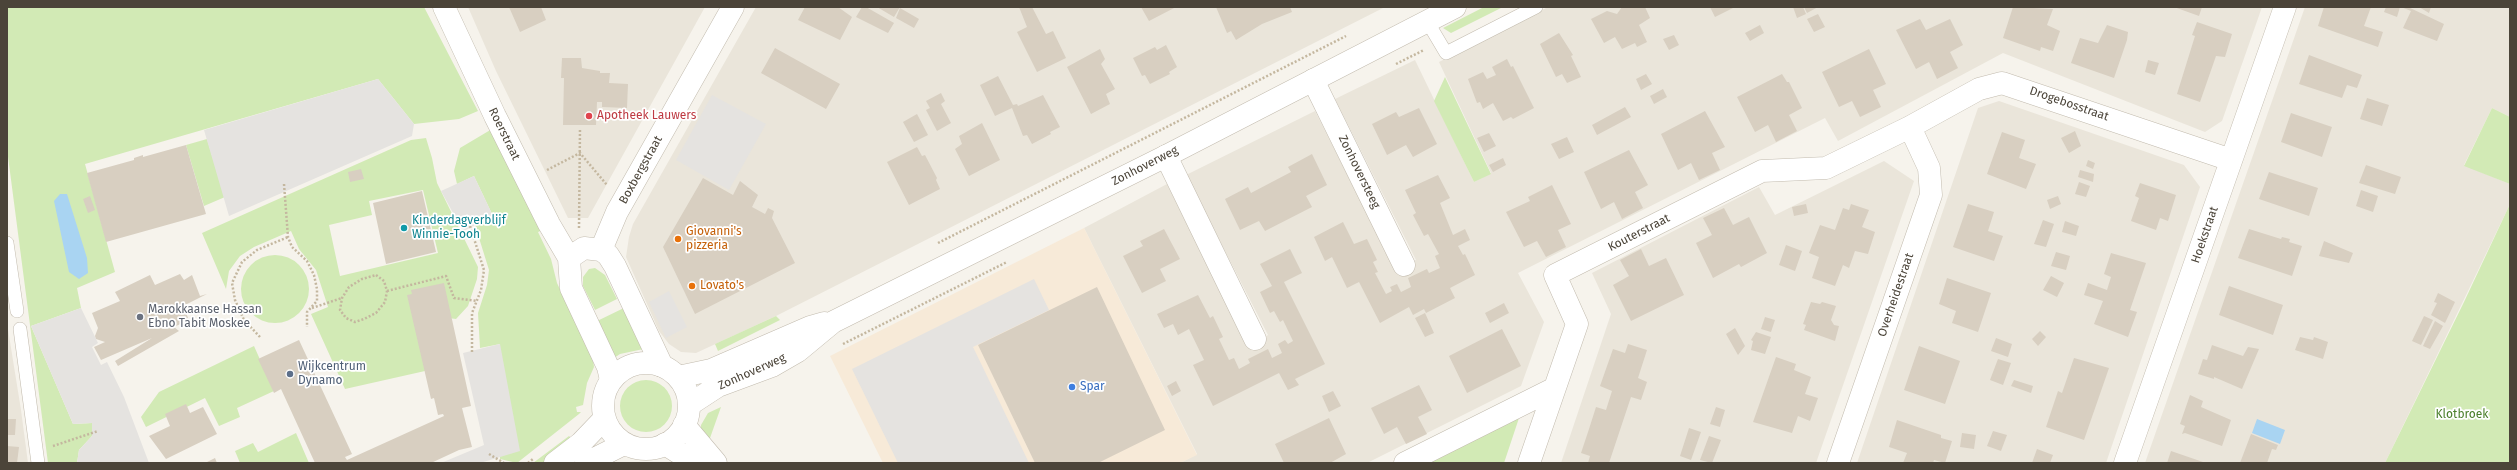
<!DOCTYPE html>
<style>
body{margin:0}
#map{position:relative;width:2517px;height:470px;overflow:hidden;background:#f6f3ec;font-family:"Fira Sans",sans-serif}
canvas{display:block}
.frame{position:absolute;inset:0;border:8px solid #4b4439;pointer-events:none}
</style>
<div id="map">
<canvas width="2517" height="470"></canvas>
<div class="frame"></div>
</div>
<script>
const c = document.querySelector('canvas').getContext('2d');
c.lineJoin = 'round';
function paint(path, color) { c.fillStyle = color; c.fill(path, 'evenodd'); }
const shape = rows => new Path2D(rows.map(r => 'M' + r).join(''));
function stroke(path, color, width, dash) { c.strokeStyle = color; c.lineWidth = width; c.lineCap = dash ? 'butt' : 'round'; c.setLineDash(dash || []); c.stroke(path); }
function label(font, color, halo, rows, align = 'center') {
  c.font = font + ' "Fira Sans",sans-serif'; c.lineWidth = 3.5; c.setLineDash([]); c.textBaseline = 'middle'; c.strokeStyle = halo; c.fillStyle = color; for (const [text, x, y, turn = 0] of rows) {
    c.save(); c.translate(x, y); c.rotate((+turn || 0) * Math.PI / 180); c.textAlign = isNaN(turn) ? turn : align; if (halo) c.strokeText(text, 0, 0); c.fillText(text, 0, 0); c.restore();
  }
}
paint(shape([
 [468,7,705,7,588,218,568,218,496,71],
 [756,7,1385,7,776,316,696,353,681,352,669,344,659,331,626,257,629,237,633,224],
 [1548,7,2262,7,2222,121,2205,132,2003,53,1838,141,1825,118,1518,273,1544,322,1521,386,1367,463,1180,463,1197,454,1084,228,1167,184,1248,346,1268,335,1186,175,1315,111,1396,270,1416,260,1335,99,1415,60,1474,182,1491,173,1439,62],
 [2305,7,2510,7,2510,117,2492,108,2464,165,2510,184,2510,204,2385,463,2145,463],
 [1999,101,2184,165,2200,187,2106,463,1857,463,1978,108],
 [1884,161,1914,181,1816,463,1561,463,1611,314,1592,273,1759,187,1775,215],
 [7,323,21,410,28,463,7,463]
]), '#eae5da');
paint(shape([
 [1084,228,1197,455,1180,463,883,463,830,356]
]), '#f7ead8');
paint(shape([
 [7,7,424,7,478,111,459,119,414,124,378,79,85,164,115,272,77,288,81,308,31,326,73,424,92,423,92,436,79,450,77,463,48,463,7,149],
 [1484,7,1503,7,1451,33,1443,28],
 [1445,77,1491,174,1474,182,1434,101],
 [2492,108,2510,117,2510,184,2464,166],
 [492,129,543,230,538,232,551,259,557,283,593,359,594,367,587,383,583,405,576,407,577,412,581,412,579,414,517,463,500,459,500,344,480,348,478,313,487,285,489,270,475,225,493,216,474,176,457,184,454,171,460,148],
 [426,138,432,158,437,183,478,267,477,279,468,306,456,319,425,315,425,371,345,389,311,314,328,307,316,270,299,249,291,231,254,247,240,256,229,271,226,289,202,233,411,140],
 [423,190,438,253,340,276,329,225,372,215,369,201],
 [207,139,225,197,204,206,186,145],
 [2510,204,2510,463,2385,463,2464,302],
 '241 289a34 34 0 1 1 68 0a34 34 0 1 1-68 0Z',
 [595,268,605,275,617,299,595,310,583,286,583,277,589,269],
 [628,306,648,348,620,354,611,360,593,323],
 [776,316,780,320,718,351,715,344],
 [254,346,274,391,237,408,240,417,219,426,205,398,146,427,141,417,159,392],
 '620 406a26 26 0 1 1 52 0a26 26 0 1 1-52 0Z',
 [721,407,710,438,706,442,701,432,701,425,708,413],
 [1520,415,1504,463,1423,463],
 [296,433,309,463,240,463,235,451,253,443,258,452],
 [569,436,574,441,544,463,533,463]
]), '#d2eab5');
paint(shape([
 [378,79,414,124,412,136,229,216,204,130],
 [712,95,766,124,729,190,676,160],
 [474,176,493,216,463,231,441,191],
 [1034,279,1049,310,973,347,1029,463,898,463,852,369],
 [669,291,687,327,666,338,649,302],
 [81,308,98,343,92,347,101,365,107,362,124,397,149,463,77,463,79,450,92,436,92,423,73,424,31,326],
 [500,344,520,451,480,463,441,463,484,445,463,353]
]), '#e5e3e0');
paint(shape([
 [60,194,67,194,87,258,88,273,79,279,69,272,54,201],
 [2257,419,2285,430,2280,444,2252,433]
]), '#a9d4f2');
paint(shape([
 [509,7,541,7,546,20,520,32],
 [805,7,838,7,852,17,840,40,798,20],
 [862,7,866,7,894,23,888,33,856,17],
 [877,7,900,7,894,17],
 [1019,7,1032,7,1046,34,1053,31,1066,58,1037,72,1017,32,1027,27],
 [1141,7,1176,7,1149,21],
 [1216,7,1290,7,1292,12,1262,24,1236,40,1231,31,1227,33],
 [1622,7,1645,7,1650,18,1639,25,1647,42,1637,47,1635,43,1622,49,1615,37,1604,43,1591,19,1607,11,1617,14],
 [1710,7,1733,7,1733,8,1715,17],
 [1793,7,1803,7,1806,14,1797,18],
 [1804,7,1818,7,1807,13],
 [2013,7,2053,9,2047,25,2060,31,2053,51,2041,47,2040,51,2003,38],
 [2174,7,2202,7,2199,16],
 [2324,7,2371,7,2364,26,2383,32,2378,47,2318,26],
 [2386,7,2400,7,2397,17,2384,12],
 [2401,7,2408,7,2444,24,2437,41,2403,28,2411,11],
 [2419,7,2431,7,2429,13],
 [900,8,919,19,914,28,896,18],
 [1818,14,1825,27,1814,32,1807,19],
 [1920,19,1926,30,1950,19,1963,45,1950,52,1958,68,1937,79,1929,62,1916,69,1896,30],
 [2197,22,2232,34,2225,57,2216,56,2200,102,2177,94,2195,36,2192,35],
 [1760,25,1764,33,1750,41,1745,33],
 [2107,25,2128,32,2127,40,2114,78,2071,63,2080,38,2098,43],
 [1559,33,1573,55,1571,56,1581,77,1567,83,1562,74,1556,77,1540,44],
 [1674,35,1679,45,1669,50,1663,39],
 [1166,45,1177,67,1169,72,1170,74,1150,84,1145,75,1142,76,1133,58,1155,47,1157,50],
 [775,48,840,84,826,109,761,73],
 [1100,49,1105,59,1101,64,1115,89,1106,94,1110,104,1091,114,1067,67],
 [1869,49,1886,84,1873,90,1881,107,1860,117,1852,101,1839,107,1822,72],
 [2309,55,2362,75,2357,88,2347,85,2342,98,2299,84],
 [562,58,581,58,582,68,600,71,600,73,610,73,609,83,628,84,627,108,602,107,602,102,597,102,596,125,563,125,564,78,561,78],
 [1507,59,1511,67,1513,66,1534,108,1513,119,1511,117,1503,121,1493,103,1483,109,1480,102,1477,103,1468,79,1483,72,1487,79,1496,75,1492,67],
 [2148,60,2159,63,2155,75,2145,72],
 [1646,74,1652,84,1641,90,1636,79],
 [1782,74,1787,82,1789,82,1802,108,1789,115,1797,131,1776,142,1768,125,1755,132,1737,97],
 [998,76,1013,105,1017,104,1018,106,1043,95,1060,127,1050,132,1051,134,1032,144,1027,135,1023,136,1012,108,995,116,980,85],
 [1663,89,1667,97,1654,104,1650,96],
 [941,93,945,101,941,104,951,123,937,131,926,110,930,108,926,101],
 [2367,98,2389,105,2382,126,2360,119],
 [1625,107,1631,117,1597,135,1592,125],
 [1419,108,1437,144,1413,157,1406,145,1387,155,1372,124,1396,112,1399,117],
 [1705,111,1725,147,1712,153,1720,170,1699,180,1691,163,1678,170,1661,134],
 [2291,113,2332,127,2322,157,2281,142],
 [917,114,928,135,914,142,903,122],
 [982,123,1000,160,969,176,955,149,962,144,959,136],
 [2075,131,2081,146,2069,153,2061,138],
 [2002,132,2025,140,2019,158,2036,164,2026,189,1987,174],
 [1489,133,1496,146,1484,152,1477,138],
 [1567,137,1574,152,1559,159,1551,144],
 [186,145,206,214,106,242,87,173,134,160,134,158,143,155,143,157],
 [917,147,922,156,925,155,937,178,936,180,940,189,909,205,887,162],
 [1629,150,1648,185,1635,192,1643,208,1622,219,1614,202,1601,209,1584,172],
 [1312,154,1327,185,1306,196,1312,207,1265,231,1259,221,1240,230,1225,199,1248,187,1251,193,1291,172,1288,167],
 [1503,158,1506,165,1493,172,1489,165],
 [2088,160,2095,163,2093,169,2086,166],
 [2366,165,2401,177,2395,194,2359,183],
 [361,169,364,179,350,182,348,172],
 [2080,170,2094,174,2093,182,2078,177],
 [2269,172,2318,188,2309,216,2259,199],
 [1438,175,1450,198,1440,203,1453,235,1465,229,1470,240,1458,246,1463,255,1465,254,1475,275,1450,288,1455,298,1426,313,1424,309,1413,315,1409,307,1380,323,1359,282,1347,288,1332,257,1325,261,1314,237,1343,222,1354,244,1367,239,1377,260,1373,262,1378,272,1375,273,1386,294,1392,291,1390,287,1397,284,1401,292,1411,287,1408,278,1427,269,1429,273,1440,268,1435,256,1439,254,1428,234,1424,236,1413,215,1416,213,1405,190],
 [703,178,733,195,740,181,758,195,752,207,765,214,768,208,774,211,772,218,795,263,695,314,663,247],
 [2079,182,2090,186,2086,197,2075,194],
 [2140,183,2176,195,2168,221,2160,218,2156,230,2131,221,2139,198,2135,196],
 [1552,185,1571,224,1558,230,1566,247,1546,257,1537,241,1524,247,1506,212,1530,201,1528,197],
 [2361,190,2378,196,2373,212,2356,206],
 [422,191,436,252,386,264,373,203],
 [90,196,95,210,88,213,83,199],
 [2058,196,2061,204,2050,209,2047,200],
 [1806,204,1808,213,1794,216,1792,207],
 [1851,204,1869,210,1862,227,1875,232,1868,254,1855,251,1849,268,1843,265,1835,286,1812,278,1819,257,1809,253,1820,225,1835,230,1843,208,1849,210],
 [1968,204,1994,212,1988,231,2003,236,1994,261,1953,247],
 [1724,208,1733,225,1749,217,1767,253,1741,267,1739,264,1713,278,1696,243,1712,235,1703,218],
 [2043,220,2054,224,2046,247,2034,244],
 [2065,221,2079,226,2076,236,2062,232],
 [1164,229,1180,259,1160,269,1166,281,1142,293,1123,256,1143,246,1140,241],
 [2249,229,2281,239,2282,237,2290,239,2289,242,2302,246,2292,276,2238,258],
 [2324,241,2353,253,2349,263,2319,256],
 [1786,245,1802,251,1795,271,1779,265],
 [1290,249,1302,273,1284,282,1325,364,1295,379,1299,385,1288,390,1279,373,1213,406,1193,365,1204,360,1189,329,1178,335,1173,324,1164,328,1157,314,1198,295,1210,318,1213,316,1223,337,1219,339,1229,360,1234,358,1239,369,1250,363,1248,359,1268,349,1272,358,1282,353,1278,344,1285,340,1288,344,1293,341,1283,320,1280,322,1274,311,1270,313,1260,292,1272,286,1260,264],
 [1641,249,1649,266,1666,258,1684,295,1631,321,1613,285,1629,276,1620,260],
 [2056,252,2070,256,2066,270,2051,266],
 [2111,253,2146,263,2130,310,2137,312,2128,337,2094,324,2103,301,2084,295,2088,283,2107,290,2111,277,2104,274],
 [180,274,184,280,192,275,200,296,207,294,183,306,189,320,174,327,179,331,118,366,115,361,152,338,101,360,94,347,105,342,96,339,95,336,98,328,92,313,120,301,115,292,150,275,155,285],
 [2051,276,2064,283,2057,297,2043,290],
 [1947,278,1991,293,1978,332,1952,323,1956,311,1939,304],
 [444,283,471,406,462,408,472,447,459,450,431,463,315,463,281,389,274,393,258,359,299,340,352,454,345,457,347,460,444,416,443,414,438,415,434,398,431,399,407,295,412,294,411,290],
 [2229,286,2283,305,2273,335,2219,315],
 [1097,287,1165,430,1098,463,1035,463,978,345],
 [2438,293,2455,302,2445,323,2431,315,2437,303,2434,302],
 [1811,302,1820,304,1822,302,1836,306,1831,320,1834,325,1839,326,1835,341,1804,330,1806,325,1803,324],
 [1504,303,1509,313,1490,323,1485,313],
 [1425,313,1434,333,1425,337,1415,318],
 [2424,316,2433,320,2421,345,2412,341],
 [1765,317,1775,320,1771,332,1761,329],
 [2435,321,2443,326,2430,349,2423,346],
 [1735,328,1745,346,1738,355,1726,334],
 [1502,329,1521,366,1467,393,1449,356],
 [2040,331,2046,337,2038,346,2032,339],
 [1756,332,1771,337,1765,354,1751,350,1753,341,1751,340],
 [2300,337,2313,340,2314,337,2328,342,2323,359,2295,350],
 [1996,338,2012,344,2008,357,1991,351],
 [1628,344,1647,350,1638,378,1647,382,1641,400,1631,397,1609,463,1588,463,1590,456,1581,453,1589,429,1596,407,1606,410,1612,391,1600,386,1613,349,1625,353],
 [2212,345,2243,356,2248,347,2259,349,2242,389,2214,377,2214,379,2198,374,2203,359,2207,360],
 [1919,346,1960,361,1945,404,1904,390],
 [1776,357,1796,364,1794,370,1811,377,1805,394,1818,398,1810,421,1798,416,1792,433,1753,422],
 [2074,358,2109,368,2084,440,2046,427,2058,391,2062,393],
 [1998,359,2011,363,2003,385,1990,380],
 [2014,380,2033,386,2031,393,2011,386],
 [1176,381,1181,391,1172,396,1167,386],
 [1419,385,1432,410,1418,417,1427,434,1406,444,1397,427,1384,434,1371,408],
 [1333,391,1341,406,1329,412,1322,396],
 [2190,395,2203,401,2201,407,2231,420,2222,446,2185,433,2182,434,2185,426,2180,424],
 [186,404,190,413,203,407,217,434,166,459,149,436,170,426,165,414],
 [1716,407,1725,410,1720,427,1710,424],
 [1329,418,1346,454,1330,463,1284,463,1275,444],
 [7,419,16,419,15,435,7,435],
 [1897,420,1941,435,1941,438,1952,441,1945,463,1934,460,1933,463,1903,463,1907,453,1889,447],
 [1689,428,1701,432,1691,460,1680,456],
 [1993,431,2007,435,2001,451,1987,446],
 [1962,433,1976,435,1974,449,1960,447],
 [2251,434,2278,445,2276,450,2272,449,2267,463,2240,463],
 [1709,436,1721,440,1712,463,1700,460],
 [7,446,19,447,17,463,7,463],
 [2037,449,2053,455,2050,463,2032,463],
 [2171,451,2203,462,2203,463,2167,463],
 [215,458,217,463,205,463]
]), '#d8cfc1');
const service = shape([
 [1427,21,1446,53,1536,7],
 [7,243,17,311],
 [20,329,38,463]
]);
const minor = shape([
 [444,7,495,116,549,224,569,258],
 [1313,80,1404,265],
 [1166,156,1255,339],
 [601,250,617,212,733,7],
 [569,258,584,248,601,250,608,255,615,266,662,366],
 [569,258,571,288,608,367,611,380],
 [684,425,716,463],
 [665,444,695,463],
 [1405,463,1553,389],
 [1529,463,1577,324,1555,275,1762,171,1826,168,1910,127,1979,89,2002,83,2231,160],
 [1838,463,1931,195,1929,168,1910,127],
 [2125,463,2285,7]
]);
const tertiary = shape([
 '603 406a43 43 0 1 1 86 0a43 43 0 1 1-86 0Z',
 [678,377,711,370,810,327,824,323],
 [689,405,718,386,772,366,798,351,833,322,1166,156,1455,7],
 [555,463,581,443,604,419],
 [586,463,624,444]
]);
stroke(service, '#c2bbae', 14);
stroke(minor, '#c2bbae', 23);
stroke(tertiary, '#c2bbae', 23);
stroke(shape([
 [1396,64,1424,50],
 [547,170,580,153,607,185],
 [284,184,288,237,292,247,307,261,314,275,317,289,317,301,307,312,307,327],
 [470,226,484,270,481,290,472,313,472,353],
 [579,228,580,128],
 [938,243,1346,36],
 [376,275,384,281,387,291,385,302,376,313,364,319,355,322,346,318,340,310,342,298,349,287,362,279,376,275],
 [387,291,446,276,454,298,477,301],
 [312,308,342,298],
 [260,337,244,320,235,300,232,283,242,262,257,250,288,237],
 [843,344,1007,262],
 [53,446,98,431],
 [489,454,504,463],
 [528,463,533,459]
]), '#c4b79f', 2.5, [2, 2]);
stroke(service, '#fff', 13);
stroke(minor, '#fff', 22);
stroke(tertiary, '#fff', 22);
for (const [x, y, r, color] of [
 [589,116,4,"#e0444e"],
 [404,228,4,"#0f9aa8"],
 [678,239,4,"#e8710a"],
 [692,286,4,"#e8710a"],
 [140,317,4,"#6b7280"],
 [290,374,4,"#5c6f8a"],
 [1072,387,4,"#3f7fe0"]
]) { const dot = new Path2D(); dot.arc(x, y, r, 0, 2 * Math.PI); c.fillStyle = color; c.fill(dot); stroke(dot, '#fff', 1.5); }
label('12px', '#4b4439', '#fff', [
 ["Drogebosstraat",2069,104,19],
 ["Roerstraat",504,134,64],
 ["Zonhoverweg",1145,166,-27],
 ["Boxbergstraat",641,170,-61],
 ["Zonhoversteeg",1359,172,64],
 ["Kouterstraat",1639,233,-27],
 ["Hoekstraat",2205,235,-71],
 ["Overheidestraat",1896,295,-71],
 ["Zonhoverweg",752,372,-24]
]);
label('12px', '#be3a42', '#fff', [
 ["Apotheek Lauwers",597,116]
], 'left');
label('12px', '#0d838f', '#fff', [
 ["Kinderdagverblijf",412,221],
 ["Winnie-Tooh",412,235]
], 'left');
label('12px', '#c56008', '#fff', [
 ["Giovanni's",686,232],
 ["pizzeria",686,246],
 ["Lovato's",700,286]
], 'left');
label('12px', '#5b616d', '#fff', [
 ["Marokkaanse Hassan",148,310],
 ["Ebno Tabit Moskee",148,324]
], 'left');
label('12px', '#4e5e75', '#fff', [
 ["Wijkcentrum",298,367],
 ["Dynamo",298,381]
], 'left');
label('12px', '#366cbe', '#fff', [
 ["Spar",1080,387]
], 'left');
label('12px', '#4a7f2a', '#fff', [
 ["Klotbroek",2462,415]
]);
</script>
